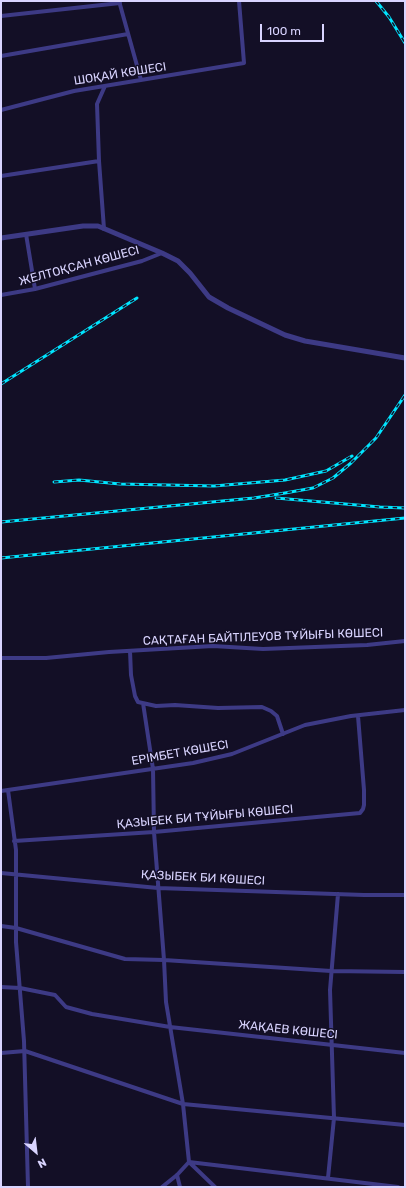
<!DOCTYPE html>
<meta charset="utf-8">
<style>
body{margin:0}
#map{position:relative;width:406px;height:1188px;overflow:hidden;background:#130f26;font-family:Rubik,sans-serif}
canvas{display:block}
.frame{position:absolute;inset:0;border:2px solid #d9d4ff;pointer-events:none}
.north{position:absolute;left:16px;top:1132px;width:40px;height:40px;-webkit-text-stroke:3px #130f26;paint-order:stroke;rotate:152deg;font-size:11px;font-weight:700;line-height:16px;text-align:center;color:#d9d4ff}
.north::after{content:'';display:block;margin:auto;width:14px;height:18px;background:#d9d4ff;clip-path:polygon(50% 0,100% 100%,50% 72%,0 100%)}
.scale{position:absolute;left:260px;top:24px;width:64px;height:18px;box-sizing:border-box;border:2px solid #d9d4ff;border-top:0;padding-left:5px;font-size:12px;line-height:14px;white-space:nowrap;color:#d9d4ff;-webkit-text-stroke:3px #130f26;paint-order:stroke}
</style>
<div id="map">
<canvas width="406" height="1188"></canvas>
<div class="frame"></div>
<div class="north">N</div>
<div class="scale">100 m</div>
</div>
<script>
const c = document.querySelector('canvas').getContext('2d');
c.lineJoin = 'round';
const shape = rows => new Path2D(rows.map(r => 'M' + r).join(''));
function stroke(path, color, width, dash) { c.strokeStyle = color; c.lineWidth = width; c.lineCap = dash ? 'butt' : 'round'; c.setLineDash(dash || []); c.stroke(path); }
function label(font, color, halo, rows, align = 'center') {
  c.font = font + ' Rubik,sans-serif'; c.lineWidth = 3; c.setLineDash([]); c.textBaseline = 'middle'; c.strokeStyle = halo; c.fillStyle = color; for (const [text, x, y, turn = 0] of rows) {
    c.save(); c.translate(x, y); c.rotate((+turn || 0) * Math.PI / 180); c.textAlign = isNaN(turn) ? turn : align; if (halo) c.strokeText(text, 0, 0); c.fillText(text, 0, 0); c.restore();
  }
}
stroke(shape([
 [119,1,141,80],
 [1,16,120,3],
 [1,56,128,34],
 [1,110,74,91,244,63,239,1],
 [1,176,99,161],
 [104,229,99,161,97,104,105,86],
 [26,234,35,289],
 [1,295,35,289,142,261,162,253],
 [130,651,131,675,135,696,138,702,156,706,175,705,218,708,262,707,271,711,277,716,283,734],
 [1,658,46,658,109,652,213,646,263,649,367,645,405,641],
 [143,703,153,769,154,832,164,960,166,1002,183,1104,189,1162,215,1187],
 [8,790,16,850,16,942,24,1041,28,1187],
 [1,791,193,763,232,754,305,725,351,716,405,710],
 [14,841,154,832,360,813,363,809,364,805,364,790,358,716],
 [1,873,158,888,364,895,405,895],
 [1,926,16,928,125,959,164,960,331,971,405,972],
 [1,987,20,988,55,995,66,1007,92,1014,170,1027,405,1053],
 [1,1053,25,1051,183,1104,405,1125],
 [189,1162,398,1187],
 [177,1175,180,1187],
 [328,1178,334,1118,330,990,338,894],
 [162,1187,177,1175,189,1162]
]), '#3d3a85', 4);
stroke(shape([
 [1,238,83,226,98,226,162,253,178,261,190,273,209,297,228,308,285,335,305,341,405,358]
]), '#3d3a85', 5);
const rail = shape([
 [376,1,389,17,405,43],
 [1,384,137,298],
 [54,482,79,480,120,484,214,486,285,480,326,471,352,456],
 [276,498,380,507,405,508],
 [1,522,254,498,285,493,313,488,333,478,351,463,376,438,405,395],
 [1,558,405,518]
]);
stroke(rail, '#00e5ff', 3);
stroke(rail, '#130f26', 1.5, [4.5]);
label('12px', '#d9d4ff', '#130f26', [
 ["ШОҚАЙ КӨШЕСІ",120,74,-9],
 ["ЖЕЛТОҚСАН КӨШЕСІ",79,266,-15],
 ["САҚТАҒАН БАЙТІЛЕУОВ ТҰЙЫҒЫ КӨШЕСІ",263,637,-2],
 ["ЕРІМБЕТ КӨШЕСІ",180,753,-10],
 ["ҚАЗЫБЕК БИ ТҰЙЫҒЫ КӨШЕСІ",205,817,-5],
 ["ҚАЗЫБЕК БИ КӨШЕСІ",203,878,3],
 ["ЖАҚАЕВ КӨШЕСІ",288,1030,6]
]);
</script>
